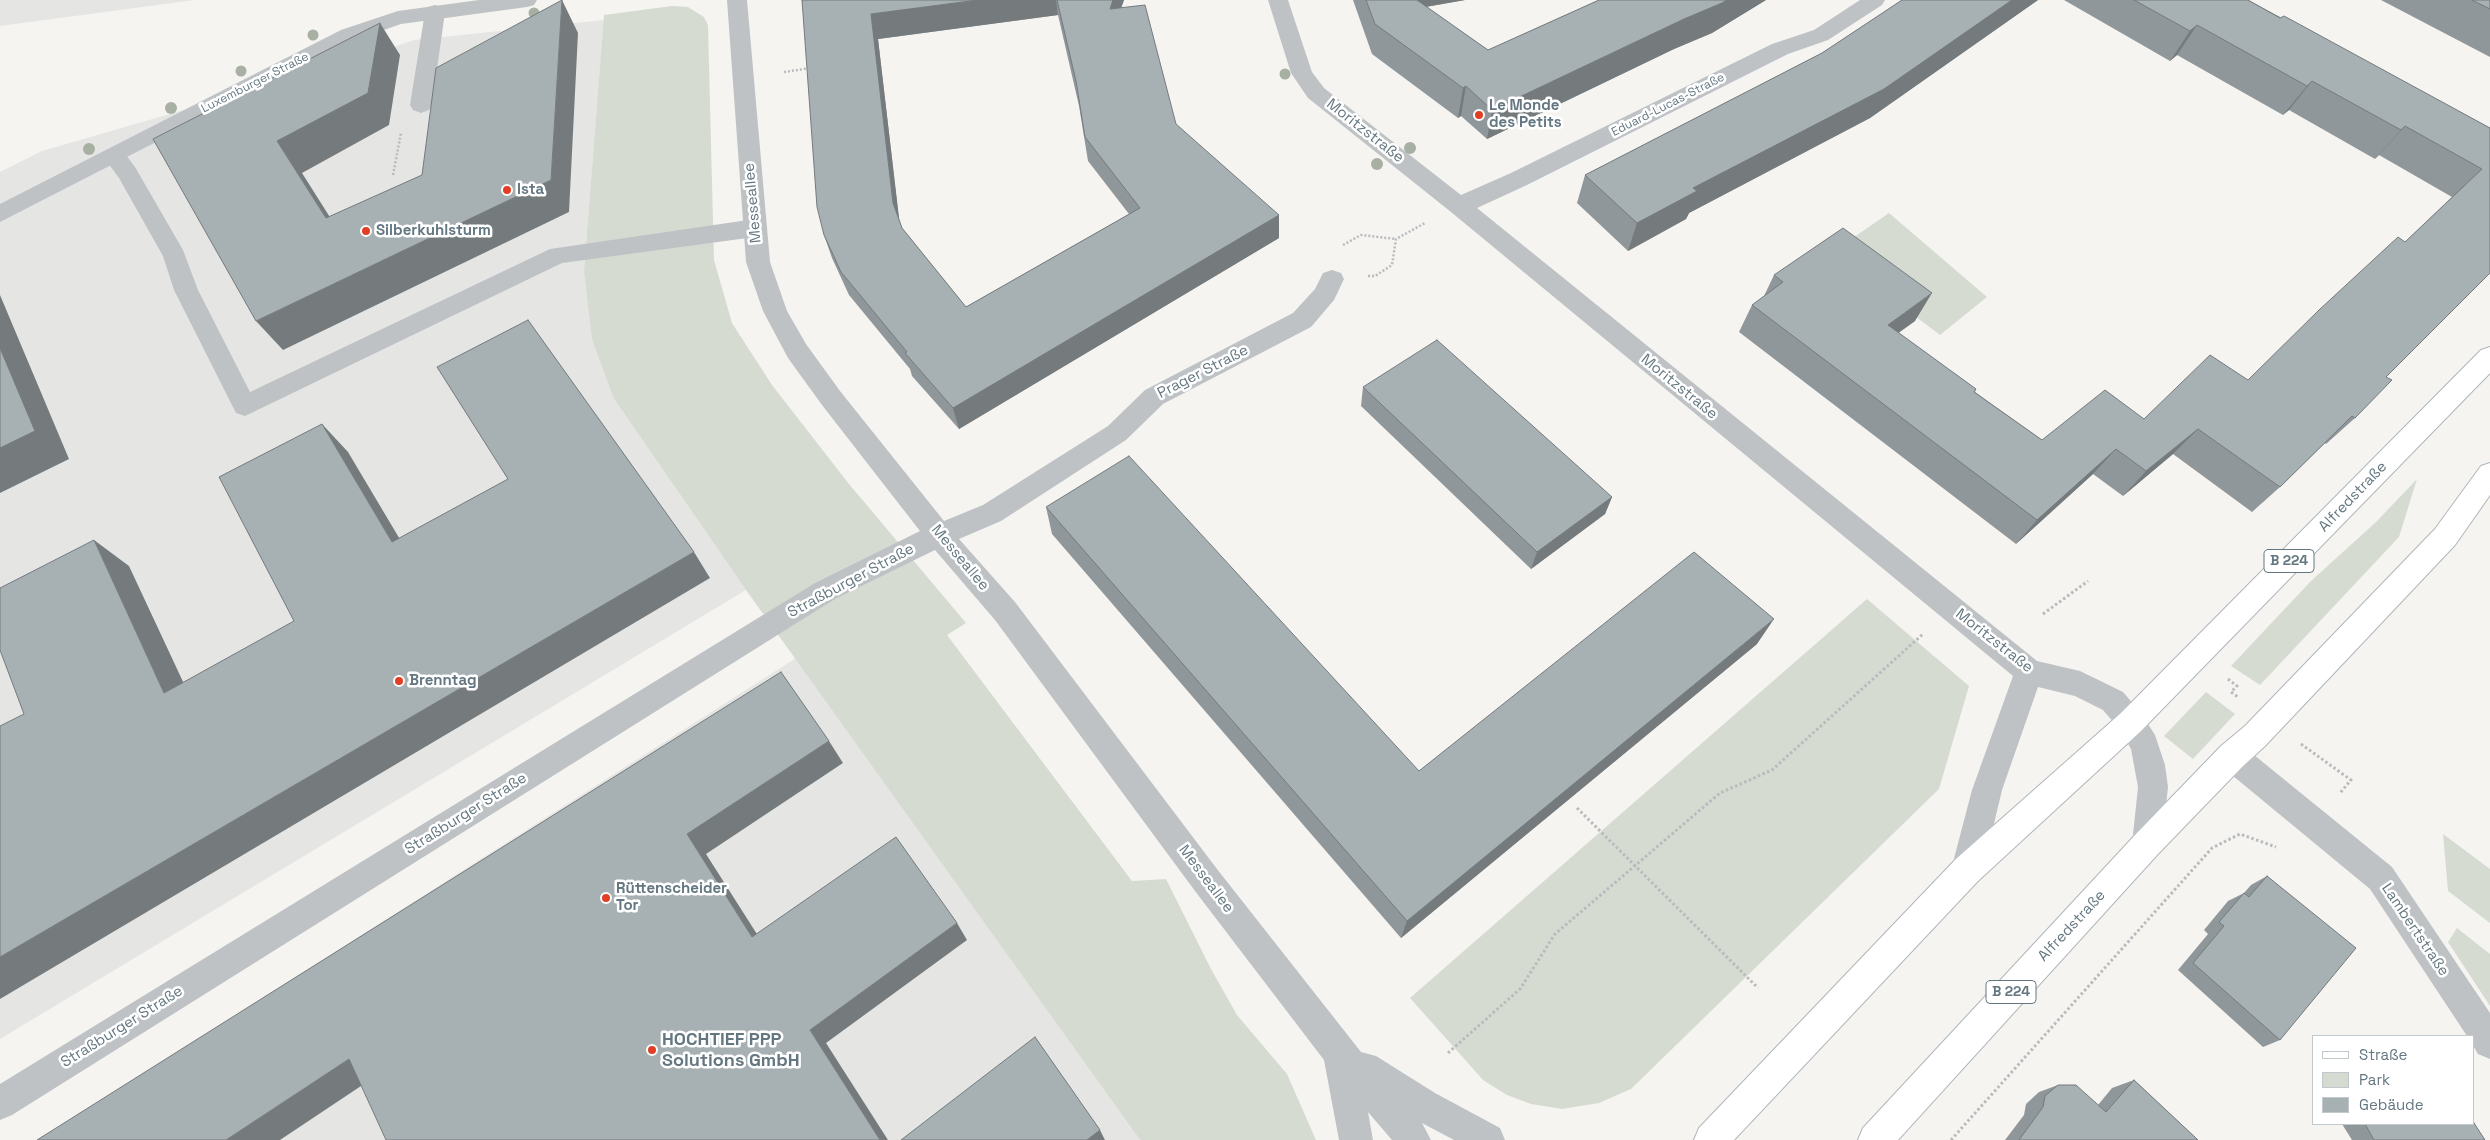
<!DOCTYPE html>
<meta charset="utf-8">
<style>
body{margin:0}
#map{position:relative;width:2490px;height:1140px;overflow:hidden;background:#f5f4f1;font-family:"Space Grotesk",sans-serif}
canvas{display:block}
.legend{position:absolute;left:2312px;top:1035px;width:162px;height:90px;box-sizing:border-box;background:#fff;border:1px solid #c1c9cd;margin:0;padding:6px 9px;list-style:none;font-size:15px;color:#647781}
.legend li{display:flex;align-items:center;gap:10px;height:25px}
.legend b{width:25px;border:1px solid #c1c9cd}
</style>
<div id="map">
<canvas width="2490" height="1140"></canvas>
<ul class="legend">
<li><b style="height:6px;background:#fff"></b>Straße</li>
<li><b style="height:14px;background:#d6dbd2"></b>Park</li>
<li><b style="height:14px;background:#a7b0b3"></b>Gebäude</li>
</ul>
</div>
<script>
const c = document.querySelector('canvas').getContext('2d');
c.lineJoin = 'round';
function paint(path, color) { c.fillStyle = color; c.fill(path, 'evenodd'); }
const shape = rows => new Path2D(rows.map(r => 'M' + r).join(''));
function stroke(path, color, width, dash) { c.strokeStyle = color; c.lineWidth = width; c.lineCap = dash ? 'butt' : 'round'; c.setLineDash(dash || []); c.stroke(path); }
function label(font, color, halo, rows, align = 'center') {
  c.font = font + ' "Space Grotesk",sans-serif'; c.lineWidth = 5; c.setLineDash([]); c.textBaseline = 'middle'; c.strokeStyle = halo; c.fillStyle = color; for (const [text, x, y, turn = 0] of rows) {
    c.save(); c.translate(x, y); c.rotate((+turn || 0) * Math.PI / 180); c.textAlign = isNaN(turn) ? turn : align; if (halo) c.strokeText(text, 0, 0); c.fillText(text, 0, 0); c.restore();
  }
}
paint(shape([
 [0,0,195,0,0,26],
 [604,20,584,270,614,399,746,590,0,1039,0,172,42,151,346,63,414,40],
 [796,658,1140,1140,40,1140]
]), '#e5e6e4');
paint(shape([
 [672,6,688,7,704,17,708,25,714,260,732,323,772,385,849,484,966,623,947,635,1132,881,1166,879,1211,969,1237,1015,1287,1074,1316,1140,1140,1140,746,590,614,399,592,339,584,270,604,15],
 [1889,213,1987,297,1940,335,1831,253],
 [2417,479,2399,537,2260,685,2231,666,2311,581,2376,522],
 [1867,599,1969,686,1939,789,1631,1089,1599,1103,1562,1109,1531,1104,1507,1095,1483,1080,1410,998],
 [2206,692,2235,714,2193,759,2164,736],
 [2443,834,2490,869,2490,923,2448,891],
 [2457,928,2490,954,2490,1006,2448,942]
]), '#d6dbd2');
const primary = shape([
 [2490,347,2490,373,2141,731,1978,881,1734,1140,1694,1140,1699,1128,1956,859,2121,713,2481,350,2490,347],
 [2490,463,2490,495,2455,545,2265,746,2243,766,2158,854,1898,1140,1858,1140,1863,1128,2136,834,2221,746,2245,726,2435,529,2481,466,2490,463]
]);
stroke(primary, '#b1b6b9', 2);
stroke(shape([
 [784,72,811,68],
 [393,175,401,133],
 [1343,245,1361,235,1396,239],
 [1368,276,1375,276,1392,265,1396,239,1425,223]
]), '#b8bbbd', 2.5, [2, 2]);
stroke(shape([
 [2043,614,2088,581],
 [2228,679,2237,686,2231,692,2238,697],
 [2301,744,2351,780,2340,793],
 [1577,808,1758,988],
 [1448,1053,1520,989,1555,934,1720,793,1772,770,1923,634],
 [1951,1140,2212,848,2240,834,2276,847]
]), '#b8bbbd', 3, [2.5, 2.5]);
paint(shape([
 [435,5,442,7,445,12,432,105,429,110,421,113,413,110,410,105,425,12,428,7,435,5],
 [114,148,122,150,135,167,183,250,198,290,250,392,550,249,755,219,763,222,767,228,763,234,755,237,562,263,245,416,236,413,174,290,163,256,119,178,103,156,106,150,114,148]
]), '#bec2c5');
paint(shape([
 [479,0,537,0,534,5,527,7,401,24,355,40,0,222,0,204,341,30,398,11,479,0],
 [727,0,747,0,770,262,787,311,806,344,840,391,944,521,983,505,1108,426,1145,390,1293,313,1315,289,1323,273,1332,270,1341,273,1344,279,1334,300,1311,327,1163,404,1126,440,1001,521,959,539,1015,602,1217,869,1361,1052,1376,1056,1435,1093,1500,1128,1505,1140,1454,1140,1422,1123,1431,1140,1392,1140,1368,1112,1373,1140,1339,1140,1324,1060,1195,891,995,620,935,550,835,599,12,1115,0,1120,0,1084,815,583,920,531,822,405,788,358,763,311,746,262,727,0],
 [1268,0,1288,0,1312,72,1324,88,1461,195,1511,173,1772,44,1814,30,1860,0,1885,0,1882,5,1828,40,1788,54,1527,185,1477,208,2037,661,2080,671,2123,692,2141,713,2155,735,2165,765,2168,787,2162,844,2158,854,2147,859,2136,854,2132,844,2138,787,2131,749,2121,731,2103,710,2075,696,2038,687,2002,790,1983,870,1978,881,1967,885,1956,881,1951,870,1972,790,2013,676,1451,212,1308,98,1291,73,1268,0],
 [2232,742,2243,746,2392,867,2490,1013,2490,1059,2478,1054,2474,1047,2474,1036,2467,1036,2370,889,2221,766,2217,756,2221,746,2232,742]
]), '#bec2c5');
paint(primary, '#fff');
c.fillStyle = '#a8b0a3';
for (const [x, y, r] of [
 [534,13,5.5],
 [313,35,5.5],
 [241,71,5.5],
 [1285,74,5.5],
 [171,108,6],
 [1410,148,6],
 [89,149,6],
 [1377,164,6]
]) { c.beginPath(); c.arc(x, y, r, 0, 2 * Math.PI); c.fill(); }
paint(shape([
 [802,0,1124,0,1121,8,1176,124,1279,238,959,429,912,376,910,369,849,295,832,258,824,235],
 [1058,15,1079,106,1088,161,1129,214,966,307,902,228,899,220,878,39],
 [1353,0,1465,0,1426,7,1488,50,1599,0,1766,0,1712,33,1674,49,1487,139,1461,116,1458,118,1372,54],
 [1902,0,2038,0,1870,118,1689,213,1686,219,1628,251,1577,203,1585,175,1822,53],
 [2064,0,2248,0,2490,128,2490,273,2386,377,2355,418,2326,444,2325,443,2280,487,2252,512,2173,454,2123,496,2093,474,2016,544,1739,332,1752,305,1764,296,1774,275,1915,321,1898,333,1976,389,1975,392,2042,440,2144,419,2248,380,2405,242,2452,197,2379,155,2375,159,2289,110,2283,115,2177,55,2170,61],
 [2381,0,2490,0,2490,57],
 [1363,387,1612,497,1605,514,1531,569,1361,406],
 [1046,507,1419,771,1757,644,1401,938,1052,534],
 [2267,876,2280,1040,2263,1047,2178,970,2208,934,2204,930,2228,901,2244,893,2251,885],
 [2134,1080,2198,1140,2005,1140,2024,1115,2026,1104,2039,1092,2058,1085,2098,1105,2112,1088],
 [2342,1124,2474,1124,2485,1140,2352,1140]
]), '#90979a');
paint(shape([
 [562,0,578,33,569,212,283,350,256,321,551,180],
 [978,0,1056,0,1058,15,878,39,900,226,893,203,871,14],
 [1113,0,1124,0,1112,34,1110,9],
 [1391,0,1465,0,1390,13],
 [1727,0,1766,0,1712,33,1674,49,1487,139,1492,110,1684,19],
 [2012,0,2038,0,1870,118,1689,213,1686,219,1628,251,1637,223,1693,188],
 [380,23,400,55,389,125,302,173,350,249,326,218,277,141],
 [2197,25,2177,55,2170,61,2190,31],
 [2312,81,2289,110,2283,115,2307,86],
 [1466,86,1461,116,1458,118,1463,88],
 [2405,126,2379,155,2375,159,2401,130],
 [1279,215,1279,238,959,429,953,408],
 [1932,293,1915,321,1872,352,1888,325],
 [0,295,69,459,0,493],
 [322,424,348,452,417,568,392,542],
 [2198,429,2173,454,2123,496,2146,471],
 [2116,449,2093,474,2016,544,2037,520],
 [1612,497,1605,514,1531,569,1537,552],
 [94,540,129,566,199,716,164,693],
 [694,552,710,578,0,999,0,957],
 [1774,619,1757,644,1401,938,1407,921],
 [829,741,843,763,706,854,769,953,752,937,687,834],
 [957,923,967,940,826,1043,888,1140,880,1140,810,1030],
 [349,1059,382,1072,280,1140,226,1140],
 [1100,1130,1105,1140,1087,1140]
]), '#757b7d');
const building = shape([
 [562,0,551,180,256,321,153,139,380,23,368,93,277,141,326,218,422,175,436,68,562,0],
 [802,0,978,0,871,14,893,203,902,228,966,307,1140,208,1085,137,1076,81,1057,0,1113,0,1110,9,1145,5,1176,124,1279,215,953,408,905,353,907,352,841,272,824,235,817,207,802,0],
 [1366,0,1417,0,1488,50,1599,0,1727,0,1722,3,1684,19,1492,110,1466,86,1463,88,1375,24,1366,0],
 [1902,0,2012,0,1884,89,1693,188,1697,191,1637,223,1585,175,1822,53,1902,0],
 [2134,0,2248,0,2280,18,2284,16,2297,23,2490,128,2490,273,2386,377,2392,380,2355,418,2352,416,2280,487,2198,429,2146,471,2116,449,2037,520,1752,305,1783,282,1774,275,1843,228,1932,293,1888,325,1976,389,1974,392,2042,440,2105,390,2144,419,2210,355,2248,380,2319,310,2398,237,2405,242,2482,169,2405,126,2401,130,2312,81,2307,86,2197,25,2190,31,2134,0],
 [2472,0,2490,0,2490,9,2472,0],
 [528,320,694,552,0,957,0,726,24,714,0,650,0,588,94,540,164,693,294,621,219,477,322,424,392,542,508,479,437,367,528,320],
 [1437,340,1612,497,1537,552,1363,387,1437,340],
 [0,348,35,431,0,448,0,348],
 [1129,456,1419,771,1694,552,1774,619,1407,921,1046,507,1129,456],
 [781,672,829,741,687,834,752,937,896,837,957,923,810,1030,880,1140,386,1140,349,1059,226,1140,37,1140,781,672],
 [2267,876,2356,948,2280,1040,2193,963,2224,926,2219,922,2244,893,2249,897,2267,876],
 [1035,1037,1100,1130,1087,1140,901,1140,1035,1037],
 [2134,1080,2198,1140,2019,1140,2043,1107,2045,1096,2058,1085,2076,1085,2106,1112,2134,1080],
 [2474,1123,2485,1140,2374,1140,2365,1124,2474,1124,2474,1123]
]);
paint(building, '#a7b0b3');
stroke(building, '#757b7d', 1);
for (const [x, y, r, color] of [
 [1479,115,5,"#e03e25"],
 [507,190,5,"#e03e25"],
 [366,231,5,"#e03e25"],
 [399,681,5,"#e03e25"],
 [606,898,5,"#e03e25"],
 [652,1050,5,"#e03e25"]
]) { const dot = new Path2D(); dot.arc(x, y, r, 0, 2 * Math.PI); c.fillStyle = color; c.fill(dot); stroke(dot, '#fff', 2); }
label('12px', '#647781', '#fff', [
 ["Luxemburger Straße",255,83,-27],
 ["Eduard-Lucas-Straße",1668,105,-27]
]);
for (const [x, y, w] of [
 [2289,561,50],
 [2011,992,50]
]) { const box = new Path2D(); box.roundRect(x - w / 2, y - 11.5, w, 23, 4); c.fillStyle = '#fff'; c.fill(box); stroke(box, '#647781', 1); }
label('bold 14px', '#647781', null, [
 ["B 224",2289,561],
 ["B 224",2011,992]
]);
label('bold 15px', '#647781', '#fff', [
 ["Le Monde",1489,106],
 ["des Petits",1489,123],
 ["Ista",517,190],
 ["Silberkuhlsturm",376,231],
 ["Brenntag",409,681],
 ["Rüttenscheider",616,889],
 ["Tor",616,906]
], 'left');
label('15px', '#647781', '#fff', [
 ["Moritzstraße",1365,131,38],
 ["Messeallee",753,203,-95],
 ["Prager Straße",1203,372,-27],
 ["Moritzstraße",1679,387,39],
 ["Alfredstraße",2353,497,-46],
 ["Messeallee",960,558,50],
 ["Straßburger Straße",851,581,-28],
 ["Moritzstraße",1994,641,38],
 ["Straßburger Straße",466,814,-32],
 ["Messeallee",1206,879,53],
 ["Alfredstraße",2072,926,-47],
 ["Lambertstraße",2415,930,56],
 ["Straßburger Straße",122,1027,-32]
]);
label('bold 18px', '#647781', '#fff', [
 ["HOCHTIEF PPP",662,1040],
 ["Solutions GmbH",662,1061]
], 'left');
</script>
